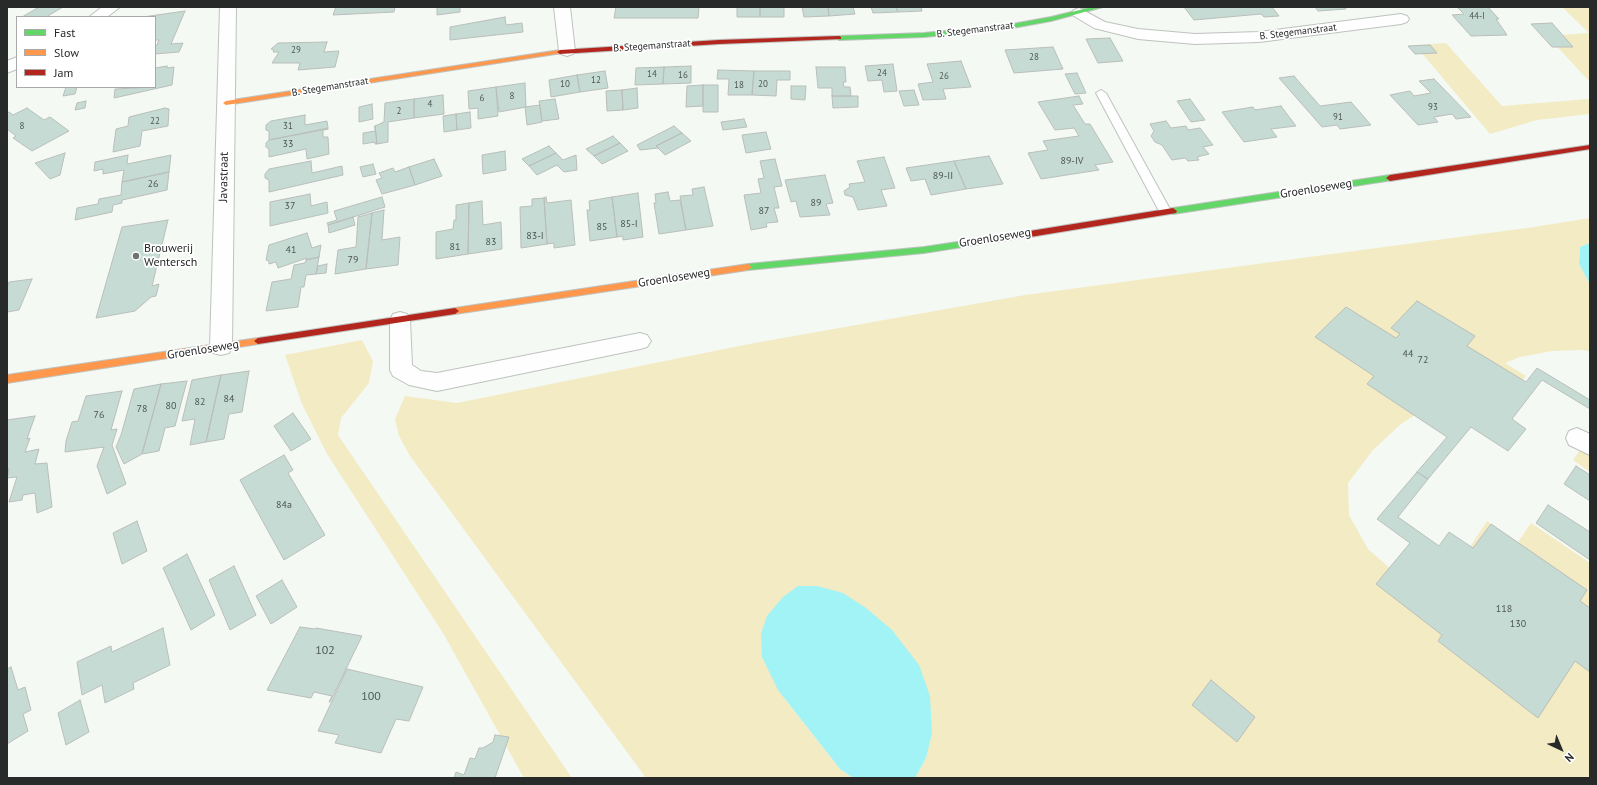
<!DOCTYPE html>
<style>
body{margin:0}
#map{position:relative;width:1597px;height:785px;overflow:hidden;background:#f4f9f4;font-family:"PT Sans",sans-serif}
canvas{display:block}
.frame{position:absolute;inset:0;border:8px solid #272a28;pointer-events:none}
.legend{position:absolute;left:16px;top:16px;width:140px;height:72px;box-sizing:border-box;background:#fff;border:1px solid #a9aaa9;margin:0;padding:5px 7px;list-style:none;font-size:12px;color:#272a28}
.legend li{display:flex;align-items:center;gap:8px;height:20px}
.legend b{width:20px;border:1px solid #a9aaa9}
.north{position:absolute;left:1541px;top:729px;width:40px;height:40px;-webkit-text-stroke:3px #fff;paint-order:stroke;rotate:136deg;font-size:11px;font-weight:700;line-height:16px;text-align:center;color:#272a28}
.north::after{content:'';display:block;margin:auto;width:14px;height:18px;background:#272a28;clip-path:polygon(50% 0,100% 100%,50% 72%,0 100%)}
</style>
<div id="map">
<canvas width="1597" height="785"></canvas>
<div class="frame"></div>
<ul class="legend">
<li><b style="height:5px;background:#63d668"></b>Fast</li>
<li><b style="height:5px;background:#ff974d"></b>Slow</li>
<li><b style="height:5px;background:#b3261e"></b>Jam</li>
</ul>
<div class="north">N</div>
</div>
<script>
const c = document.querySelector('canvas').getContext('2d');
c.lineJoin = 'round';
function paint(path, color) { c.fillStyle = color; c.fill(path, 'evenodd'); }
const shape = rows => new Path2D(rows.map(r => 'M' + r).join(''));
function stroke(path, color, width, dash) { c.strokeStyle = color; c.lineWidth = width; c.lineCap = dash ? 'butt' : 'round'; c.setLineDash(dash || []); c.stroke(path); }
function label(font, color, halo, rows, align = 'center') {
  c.font = font + ' "PT Sans",sans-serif'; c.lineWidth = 3.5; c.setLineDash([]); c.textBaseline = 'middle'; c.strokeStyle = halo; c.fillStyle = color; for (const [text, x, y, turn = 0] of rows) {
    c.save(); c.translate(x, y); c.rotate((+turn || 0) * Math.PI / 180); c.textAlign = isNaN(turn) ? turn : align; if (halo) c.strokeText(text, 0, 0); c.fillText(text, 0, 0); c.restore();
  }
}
paint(shape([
 [1562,7,1590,7,1590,82,1547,36,1589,33],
 [1446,43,1502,106,1588,99,1590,101,1590,114,1537,120,1490,134,1415,45],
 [1590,218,1590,243,1580,247,1579,264,1590,284,1590,351,1581,350,1552,351,1520,357,1505,363,1526,376,1487,424,1415,415,1401,424,1373,450,1348,483,1349,515,1368,549,1392,570,1412,540,1455,570,1487,521,1518,542,1531,523,1590,563,1590,778,915,778,926,758,784,698,840,769,853,778,646,778,410,456,399,436,395,419,405,396,457,403,749,344,1025,295,1534,227],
 [362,340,373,361,369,383,341,418,338,435,572,778,524,778,443,633,327,454,302,404,285,355],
 [1582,447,1590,452,1590,472,1573,460]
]), '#f2ebc4');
paint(shape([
 [1590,243,1590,284,1579,264,1580,247],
 [798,586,817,586,843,593,866,608,892,630,919,665,930,696,932,733,926,758,915,778,853,778,840,769,778,690,762,657,761,634,767,616,783,597]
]), '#a1f3f5');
const building = shape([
 [39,7,63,7,46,17,22,17,39,7],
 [336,7,395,7,394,12,333,15,336,7],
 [437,7,460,7,460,12,437,15,437,7],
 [616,7,699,7,698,18,614,18,616,7],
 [737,7,760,7,760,17,737,17,737,7],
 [760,7,784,7,784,17,760,17,760,7],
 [802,7,828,7,829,16,804,17,802,7],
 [828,7,853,7,855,14,829,16,828,7],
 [871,7,896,7,898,12,873,13,871,7],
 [896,7,921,7,922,11,898,12,896,7],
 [1184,7,1272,7,1279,16,1264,17,1261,14,1194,20,1184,7],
 [1315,7,1345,7,1346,9,1318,11,1315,7],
 [1457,7,1488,7,1499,19,1496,19,1507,35,1471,36,1452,15,1464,14,1457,7],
 [185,11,171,44,183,43,179,52,155,54,155,45,157,45,159,40,155,40,155,17,143,17,185,11],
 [505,17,506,25,522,23,523,32,450,40,450,27,505,17],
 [1552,23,1573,47,1552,47,1531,24,1552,23],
 [1110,38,1123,61,1098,63,1086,39,1110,38],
 [327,42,324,52,339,51,335,67,298,70,300,63,272,63,279,52,273,52,274,50,271,49,278,43,327,42],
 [1430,45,1437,53,1415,54,1408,46,1430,45],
 [1053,47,1063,69,1014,73,1005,50,1053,47],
 [961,61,971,87,943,89,946,99,923,100,918,84,933,82,927,64,961,61],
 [893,64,897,91,884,92,882,80,868,81,865,66,893,64],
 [167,66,167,68,174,67,172,85,114,98,115,89,155,87,155,68,167,66],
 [691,66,691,83,663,84,664,67,691,66],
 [664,67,663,84,635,85,636,68,664,67],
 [816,67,845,67,846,82,843,82,844,87,850,87,851,96,832,96,832,88,818,88,816,67],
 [718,70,754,71,752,95,728,95,729,79,717,79,718,70],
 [605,71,608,88,580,92,577,75,605,71],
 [754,71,790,71,790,80,777,80,776,96,752,95,754,71],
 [1077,73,1086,93,1075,94,1065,74,1077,73],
 [577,75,580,92,551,97,549,80,577,75],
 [1294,76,1320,106,1351,102,1371,125,1340,129,1337,125,1322,127,1279,78,1294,76],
 [1434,79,1471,117,1456,119,1452,114,1434,117,1438,122,1418,125,1390,95,1410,91,1414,96,1431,93,1419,81,1434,79],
 [525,83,526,107,499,112,496,87,525,83],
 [703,85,703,106,686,107,687,86,703,85],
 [703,85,718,85,718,112,703,112,703,85],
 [791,86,806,86,805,100,791,99,791,86],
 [66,87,77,87,75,94,63,96,66,87],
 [496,87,498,116,478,119,478,108,469,109,468,91,496,87],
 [637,88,638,108,623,110,622,90,637,88],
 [622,90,623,110,607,111,606,91,622,90],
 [914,90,919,105,904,106,899,91,914,90],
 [443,95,444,114,414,118,414,99,443,95],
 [832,96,858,96,858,107,833,108,832,96],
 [1079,96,1083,104,1073,105,1085,124,1090,124,1113,162,1095,165,1099,170,1041,179,1028,153,1048,150,1043,141,1079,136,1074,128,1055,130,1038,102,1079,96],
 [414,99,414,118,388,122,388,142,377,144,375,126,384,122,385,103,414,99],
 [555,99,559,119,542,121,539,101,555,99],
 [1190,99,1205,120,1191,122,1177,101,1190,99],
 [86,101,85,108,75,110,77,103,86,101],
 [372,104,373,119,359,122,359,107,372,104],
 [540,105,542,122,527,125,525,107,540,105],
 [1281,106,1296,126,1271,129,1277,137,1244,142,1222,112,1253,107,1255,110,1281,106],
 [27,108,44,120,50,117,69,131,32,151,13,138,16,136,7,129,7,113,9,112,13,115,27,108],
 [165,108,169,109,168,126,142,131,140,146,113,152,116,129,128,126,129,117,165,108],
 [470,112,471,128,457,130,456,114,470,112],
 [456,114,457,130,444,132,443,116,456,114],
 [305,115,305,125,327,121,328,128,269,140,269,131,266,130,266,125,271,121,305,115],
 [744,119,747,127,723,130,721,122,744,119],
 [1166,121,1171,128,1186,126,1188,130,1200,128,1213,145,1203,147,1209,154,1197,157,1199,160,1188,161,1185,158,1172,160,1162,145,1155,142,1151,136,1154,131,1150,124,1166,121],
 [375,126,377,144,375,144,375,142,363,144,363,133,375,131,375,126],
 [674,126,682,133,656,146,658,148,640,150,637,145,674,126],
 [328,129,323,130,323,137,328,137,329,154,307,159,306,149,269,157,269,149,266,147,266,143,269,140,328,129],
 [766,132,771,149,746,153,742,135,766,132],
 [682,133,691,141,665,155,656,146,682,133],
 [613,136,620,143,594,156,586,149,613,136],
 [620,143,628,151,602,164,594,156,620,143],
 [549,146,556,153,529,166,522,159,549,146],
 [505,151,506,170,483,174,482,155,505,151],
 [65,153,60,175,50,179,35,163,65,153],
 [556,153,563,160,576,155,577,170,564,172,557,165,537,175,529,166,556,153],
 [128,155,127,164,171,155,169,172,122,182,124,170,103,174,103,169,94,171,95,162,128,155],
 [989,156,1003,184,966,189,954,161,989,156],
 [884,157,895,188,881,190,887,206,858,210,853,197,845,195,844,191,850,187,849,184,865,182,857,161,884,157],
 [434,159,442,176,415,185,409,167,434,159],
 [775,159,782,186,774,187,779,208,774,208,778,222,766,223,767,227,751,230,744,195,761,193,758,179,764,178,760,161,775,159],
 [311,161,312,173,342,166,343,175,269,192,269,180,265,178,265,174,269,169,311,161],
 [954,161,966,189,931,195,925,179,911,181,906,168,954,161],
 [373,164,376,174,363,177,360,167,373,164],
 [409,167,415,185,382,194,376,180,382,178,379,173,393,168,395,172,409,167],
 [169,172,167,190,122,200,122,203,113,205,112,212,75,220,77,208,98,204,99,199,121,195,122,182,169,172],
 [825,175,833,203,826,204,830,215,800,217,796,201,791,202,785,180,825,175],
 [704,187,713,226,686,230,680,196,693,195,692,189,704,187],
 [668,192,670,201,680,200,686,230,659,234,654,203,656,203,655,194,668,192],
 [638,193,643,237,623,240,623,236,617,237,612,197,638,193],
 [310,194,311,206,327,202,328,213,270,226,270,202,310,194],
 [382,197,385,207,328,225,327,223,337,220,334,211,382,197],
 [546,197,547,203,571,200,575,245,554,248,554,243,547,244,544,198,546,197],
 [612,197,617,237,590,241,587,210,590,210,589,201,612,197],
 [544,198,547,244,521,248,520,207,532,206,532,199,544,198],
 [482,201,483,225,501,222,502,249,468,254,469,203,482,201],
 [469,203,468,254,436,259,436,232,453,229,454,220,456,220,456,205,469,203],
 [384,210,382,240,400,237,398,265,366,269,372,213,384,210],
 [372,213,366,269,335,274,338,250,356,247,358,217,372,213],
 [353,217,355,225,329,233,328,225,353,217],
 [168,220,152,286,159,284,156,296,151,297,135,311,96,318,122,227,168,220],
 [307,233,312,248,321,245,319,257,306,260,307,258,278,268,276,262,269,264,269,261,266,260,269,245,307,233],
 [319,257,316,274,306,275,304,287,301,287,298,307,266,311,272,282,291,279,294,265,305,263,306,260,319,257],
 [327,264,326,273,316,274,318,266,327,264],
 [32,279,19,310,7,312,7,288,9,282,32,279],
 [1417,301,1475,336,1467,346,1526,382,1537,368,1590,400,1590,409,1542,380,1512,419,1526,429,1508,451,1471,427,1428,479,1417,472,1447,437,1367,384,1374,376,1315,337,1346,307,1396,338,1400,334,1391,328,1417,301],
 [249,371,242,412,229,414,224,439,206,442,221,375,249,371],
 [221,375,206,442,190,445,195,419,182,421,192,380,221,375],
 [187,381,175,426,165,428,159,451,142,454,161,384,187,381],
 [161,384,142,454,124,464,116,447,121,435,134,389,161,384],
 [122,391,111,430,117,429,112,445,126,484,107,494,97,466,104,447,65,452,66,441,72,422,78,421,86,396,122,391],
 [293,413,311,439,291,451,274,426,293,413],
 [35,416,27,439,30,438,25,452,39,449,35,464,47,463,52,507,37,513,35,493,23,495,22,500,9,502,17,477,7,478,9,469,7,469,7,420,35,416],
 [284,455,293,470,288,473,325,535,284,560,240,480,284,455],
 [1576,466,1590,475,1590,501,1564,484,1576,466],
 [1417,472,1428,479,1398,517,1439,546,1449,532,1473,548,1491,524,1587,590,1580,601,1590,608,1590,672,1575,661,1538,718,1438,641,1442,635,1376,584,1410,543,1377,519,1417,472],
 [1548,505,1590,532,1590,560,1536,523,1548,505],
 [137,521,147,551,122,564,113,533,137,521],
 [187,554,215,615,191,630,163,568,187,554],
 [234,566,256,615,230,630,209,580,234,566],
 [282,580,297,607,271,624,256,596,282,580],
 [300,627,315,629,316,628,362,636,330,702,329,702,332,696,314,692,311,698,267,690,300,627],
 [163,628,170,665,133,683,134,689,105,703,102,685,82,695,77,662,111,646,112,652,163,628],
 [11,667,18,690,25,687,31,710,23,714,28,731,7,744,7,669,11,667],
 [347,669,423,687,409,721,396,719,381,753,335,743,339,735,318,731,347,669],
 [1211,680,1255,717,1237,742,1192,705,1211,680],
 [80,700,89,732,66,745,58,713,80,700],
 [495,735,509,737,495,778,454,778,456,772,464,775,470,758,475,759,479,748,483,748,493,742,495,735]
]);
paint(building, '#c5dbd3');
stroke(building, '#babebb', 1);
const lane = shape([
 [1101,90,1106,93,1171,211,1169,214,1161,214,1159,211,1096,93,1101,90]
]);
const street = shape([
 [102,7,120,7,107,17,89,17,102,7],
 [220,7,236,7,232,347,229,353,221,355,213,353,210,347,220,7],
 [554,7,570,7,575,51,573,54,567,56,561,54,559,51,554,7],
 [1079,8,1105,22,1138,29,1195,34,1259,32,1401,14,1407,16,1409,19,1407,22,1401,24,1259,42,1195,44,1138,39,1094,28,1074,16,1071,13,1074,10,1079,8],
 [17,57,17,69,7,73,7,61,17,57],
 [400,312,407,314,410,320,412,365,421,371,437,373,640,333,647,335,651,341,647,347,640,349,437,391,409,385,393,376,390,370,390,320,393,314,400,312],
 [1577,428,1590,434,1590,455,1569,445,1566,438,1569,431,1577,428]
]);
const fast = shape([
 [1092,7,1103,7,1051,21,1007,29,924,37,839,40,836,38,839,36,924,33,1007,25,1051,17,1092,7],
 [1390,175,1393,176,1393,180,1173,214,1169,211,1173,208,1390,175],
 [1030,231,1033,232,1034,234,1033,236,924,253,748,270,744,267,748,264,924,247,1030,231]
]);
const slow = shape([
 [560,50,563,52,562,53,226,105,223,103,226,101,560,50],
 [748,264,752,267,748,270,455,314,451,311,455,308,748,264],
 [258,338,262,341,258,344,7,383,7,375,258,338]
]);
const jam = shape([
 [839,36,841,37,841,39,719,44,560,54,557,52,560,50,719,40,839,36],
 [1590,145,1590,149,1390,181,1386,178,1390,175,1590,145],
 [1173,208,1177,211,1176,213,1030,237,1026,234,1030,231,1173,208],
 [455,308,459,311,455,314,258,344,254,341,258,338,455,308]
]);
stroke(lane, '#bfc2bf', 2);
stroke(street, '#bfc2bf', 2);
stroke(fast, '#bfc2bf', 2);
stroke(slow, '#bfc2bf', 2);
stroke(jam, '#bfc2bf', 2);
paint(lane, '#fdfefd');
paint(street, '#fdfefd');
paint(fast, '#63d668');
paint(slow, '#ff974d');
paint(jam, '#b3261e');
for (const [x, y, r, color] of [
 [136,256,4,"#6f726f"]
]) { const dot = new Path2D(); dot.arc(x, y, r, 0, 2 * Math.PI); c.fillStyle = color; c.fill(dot); stroke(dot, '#fff', 1.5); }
label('9px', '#4e5653', null, [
 ["44-I",1477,16],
 ["29",296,50],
 ["28",1034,57],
 ["24",882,73],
 ["14",652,74],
 ["16",683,75],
 ["26",944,76],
 ["12",596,80],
 ["10",565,84],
 ["20",763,84],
 ["18",739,85],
 ["8",512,96],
 ["6",482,98],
 ["4",430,104],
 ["93",1433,107],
 ["2",399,111],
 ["91",1338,117],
 ["22",155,121],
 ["8",22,126],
 ["31",288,126]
]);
label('10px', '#272a28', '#fff', [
 ["B. Stegemanstraat",975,30,-7],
 ["B. Stegemanstraat",1298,32,-7],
 ["B. Stegemanstraat",652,46,-4],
 ["B. Stegemanstraat",330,87,-9]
]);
label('10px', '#4e5653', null, [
 ["33",288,144],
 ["89-IV",1072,161],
 ["89-II",943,176],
 ["26",153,184],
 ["89",816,203],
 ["37",290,206],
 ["87",764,211],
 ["85-I",629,224],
 ["85",602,227],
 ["83-I",535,236],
 ["83",491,242],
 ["81",455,247],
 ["41",291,250],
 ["79",353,260],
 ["44",1408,354],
 ["72",1423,360],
 ["84",229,399],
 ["82",200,402],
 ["80",171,406],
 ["78",142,409],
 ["76",99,415],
 ["84a",284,505],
 ["118",1504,609],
 ["130",1518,624]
]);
label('12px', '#272a28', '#fff', [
 ["Javastraat",224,177,-89],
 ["Groenloseweg",1316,189,-9],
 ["Groenloseweg",995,238,-9],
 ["Groenloseweg",674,278,-9],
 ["Groenloseweg",203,350,-9]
]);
label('12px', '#272a28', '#fff', [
 ["Brouwerij",144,249],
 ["Wentersch",144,263]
], 'left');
label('12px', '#4e5653', null, [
 ["102",325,651],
 ["100",371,697]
]);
</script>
